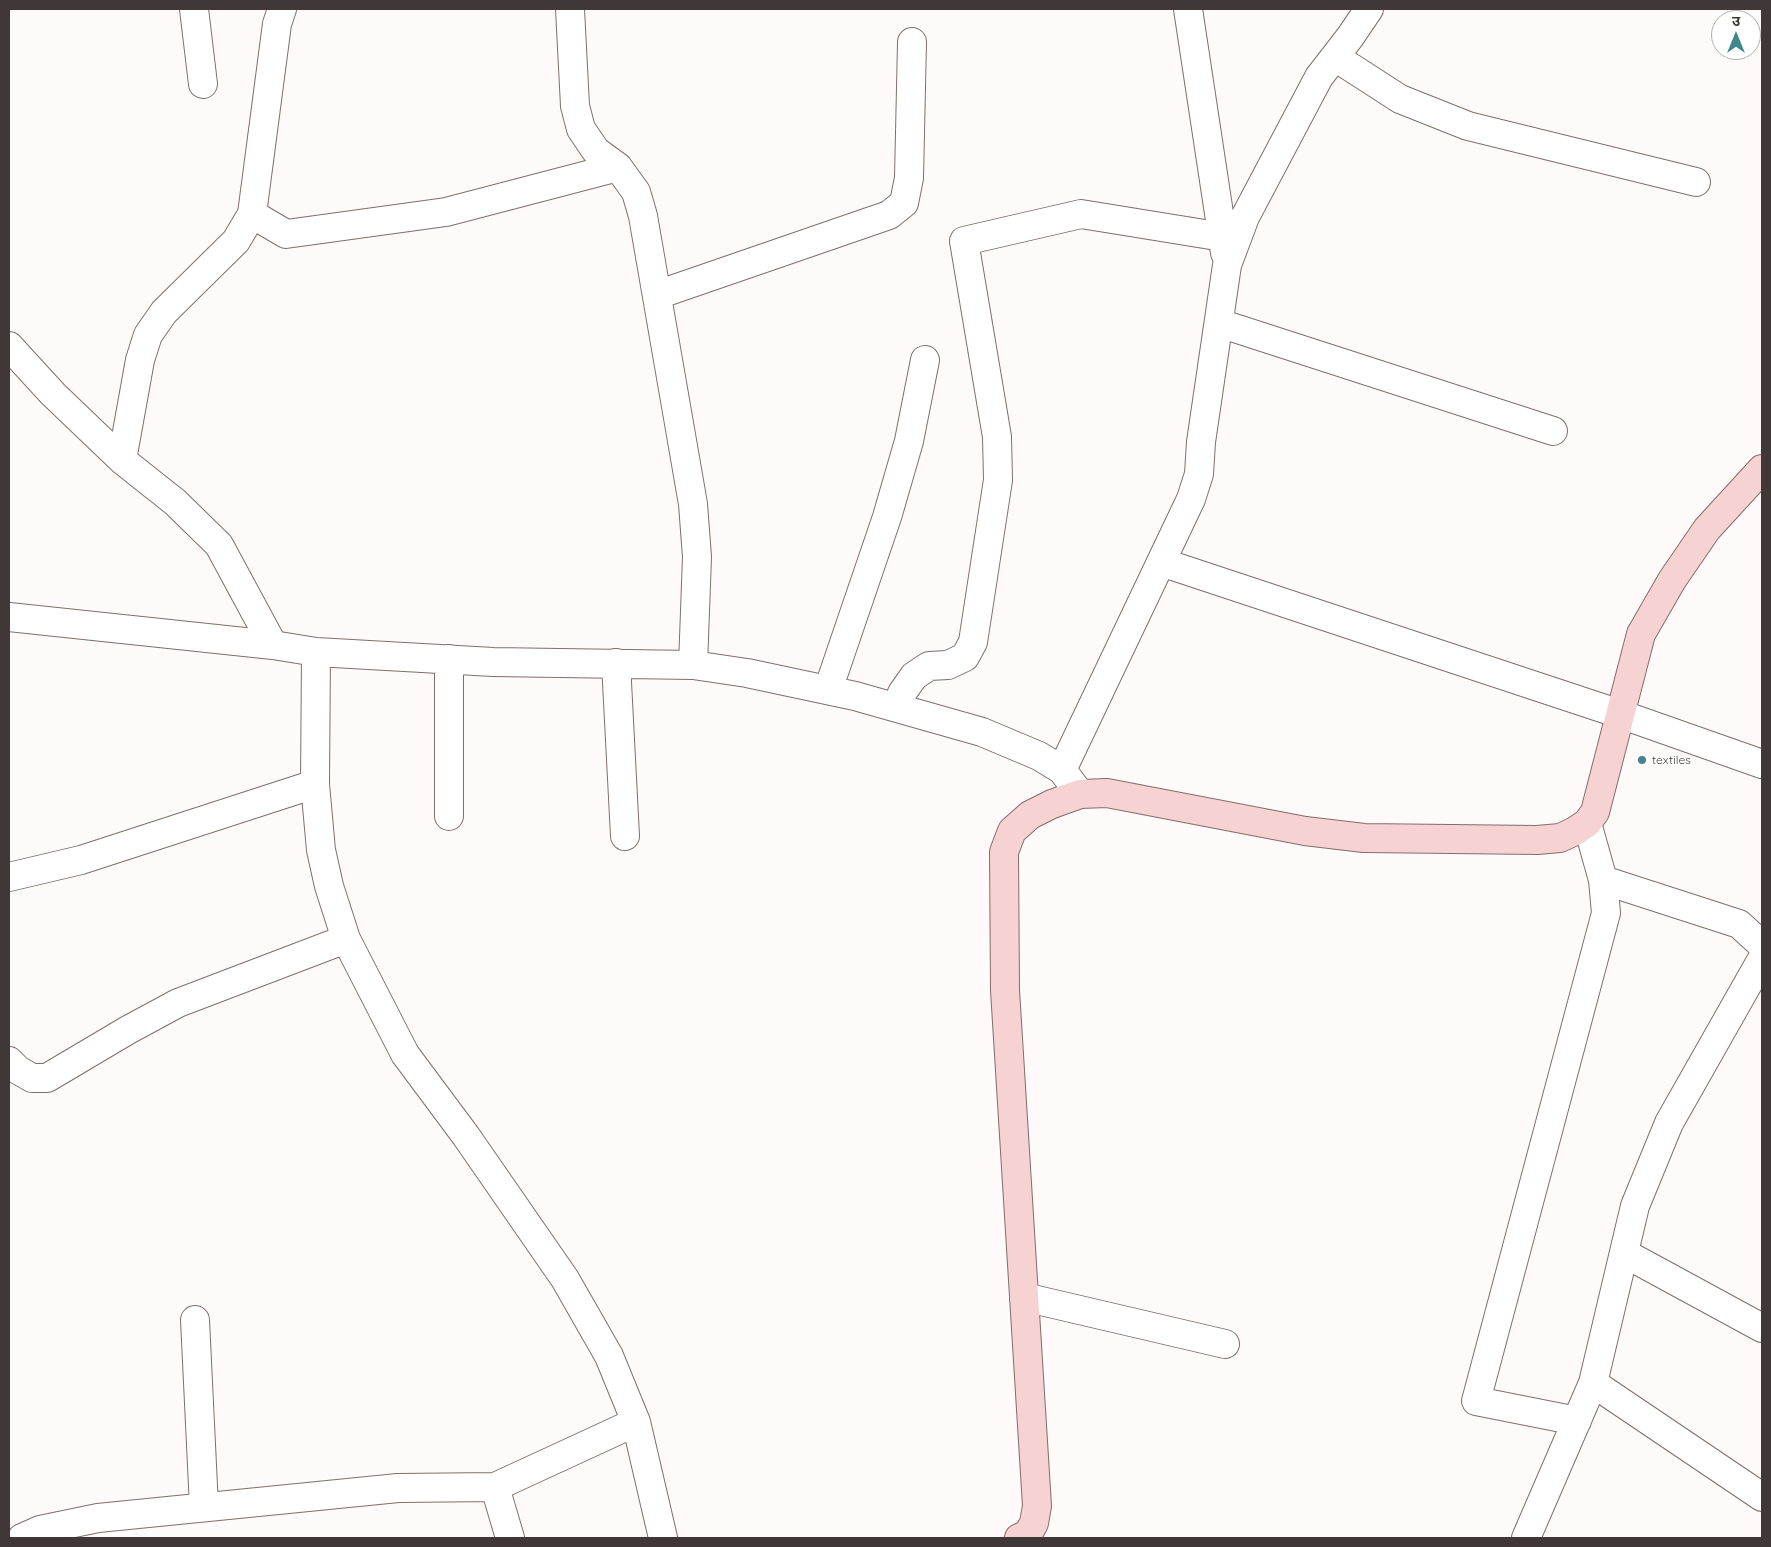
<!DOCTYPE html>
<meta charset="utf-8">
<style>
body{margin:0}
#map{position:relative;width:1771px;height:1547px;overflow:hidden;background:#fefaf9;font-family:Quicksand,"Noto Sans Devanagari",sans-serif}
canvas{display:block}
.frame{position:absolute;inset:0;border:10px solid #403737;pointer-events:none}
.north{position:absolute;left:1711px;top:10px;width:50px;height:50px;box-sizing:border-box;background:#fff;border:1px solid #b3afaf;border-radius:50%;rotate:0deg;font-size:14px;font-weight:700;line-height:20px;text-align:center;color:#403737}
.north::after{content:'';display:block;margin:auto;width:18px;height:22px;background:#3f878c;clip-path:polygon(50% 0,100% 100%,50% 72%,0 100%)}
</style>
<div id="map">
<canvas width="1771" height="1547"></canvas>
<div class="frame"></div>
<div class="north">उ</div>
</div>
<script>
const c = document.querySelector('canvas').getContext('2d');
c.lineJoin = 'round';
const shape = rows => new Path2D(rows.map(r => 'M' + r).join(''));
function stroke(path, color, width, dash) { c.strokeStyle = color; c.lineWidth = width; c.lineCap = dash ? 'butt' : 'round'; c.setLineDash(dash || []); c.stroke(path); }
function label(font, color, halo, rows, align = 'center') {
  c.font = font + ' Quicksand,sans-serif'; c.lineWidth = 4.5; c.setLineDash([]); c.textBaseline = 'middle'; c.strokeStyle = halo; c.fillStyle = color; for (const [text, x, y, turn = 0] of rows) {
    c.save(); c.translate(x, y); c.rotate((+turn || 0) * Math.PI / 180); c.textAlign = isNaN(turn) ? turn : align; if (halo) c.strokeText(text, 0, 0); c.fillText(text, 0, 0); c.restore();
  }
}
const street = shape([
 [194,9,203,84],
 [570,9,575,106,581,129,596,151,618,167,636,192,643,216,693,504,697,557,693,665],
 [1188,9,1225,253],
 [1335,57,1400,99,1468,126,1696,182],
 [252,214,286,234,446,212,618,167],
 [657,295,889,215,904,203,909,178,912,42],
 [1219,323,1553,431],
 [9,346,53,394,122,460,175,502,219,545,273,645],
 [122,460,140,360,148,335,164,312,236,241,252,214,277,24,282,9],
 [1161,562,1620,714,1762,764],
 [9,617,273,645,316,652,493,662,693,665,747,673,855,696,982,732,1039,756,1062,770,1080,794],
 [316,652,315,784,321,850,329,886,346,939,405,1054,466,1136,565,1279,609,1356,636,1422,663,1538],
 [449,659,449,816],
 [616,663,625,836],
 [828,690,887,517,909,441,925,360],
 [897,708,902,693,914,676,929,666,948,665,965,657,973,642,998,480,997,437,964,241,1081,214,1223,237],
 [1062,770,1191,499,1199,474,1201,442,1227,265,1245,217,1319,77,1350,37,1369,9],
 [9,877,81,860,315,784],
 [1603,880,1739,924,1762,945],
 [9,1061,18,1070,32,1078,47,1078,128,1030,178,1003,346,939],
 [1624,1253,1762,1328],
 [1024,1297,1225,1344],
 [195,1320,204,1507],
 [1593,1383,1762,1497],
 [1577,1421,1476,1401,1606,913,1603,880,1587,823],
 [495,1487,510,1538],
 [22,1538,40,1530,98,1518,398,1488,495,1487,636,1422],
 [1526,1538,1593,1383,1635,1206,1669,1123,1762,959]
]);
const secondary = shape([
 [1019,1538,1028,1534,1034,1523,1037,1506,1005,990,1004,852,1012,831,1030,815,1052,804,1080,794,1107,793,1305,831,1364,838,1537,840,1560,838,1575,831,1587,823,1595,812,1641,634,1672,580,1707,529,1762,469]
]);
stroke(street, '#816e6c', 30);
stroke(secondary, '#816e6c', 30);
stroke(street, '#fff', 28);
stroke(secondary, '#f7d2d2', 28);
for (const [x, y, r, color] of [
 [1642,760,5,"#3f878c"]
]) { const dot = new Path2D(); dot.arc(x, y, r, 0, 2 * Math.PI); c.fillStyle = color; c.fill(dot); stroke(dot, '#fff', 2); }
label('12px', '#403737', '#fff', [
 ["textiles",1652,760]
], 'left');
</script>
